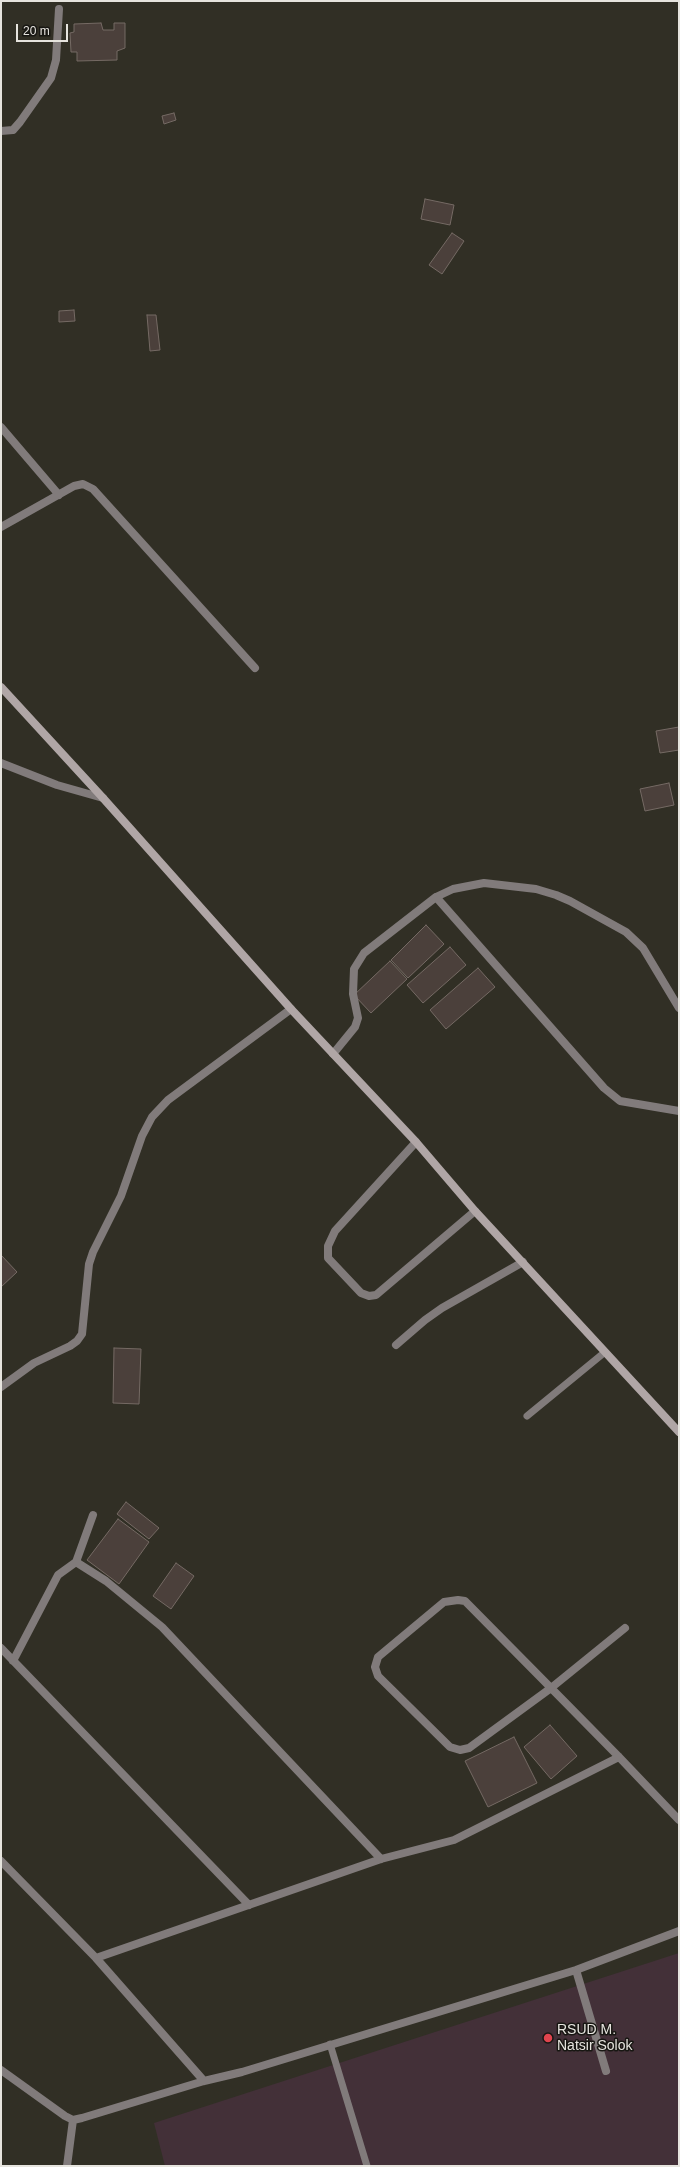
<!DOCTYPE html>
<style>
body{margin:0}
#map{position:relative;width:680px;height:2167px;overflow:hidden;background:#312f25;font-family:Arial,sans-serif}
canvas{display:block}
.frame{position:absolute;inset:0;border:2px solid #e6e4de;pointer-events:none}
.scale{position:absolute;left:16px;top:24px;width:52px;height:18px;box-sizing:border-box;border:2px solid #e6e4de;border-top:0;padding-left:5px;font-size:12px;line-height:14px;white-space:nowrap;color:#e6e4de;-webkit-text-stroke:3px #181713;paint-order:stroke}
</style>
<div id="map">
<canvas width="680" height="2167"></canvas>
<div class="frame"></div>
<div class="scale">20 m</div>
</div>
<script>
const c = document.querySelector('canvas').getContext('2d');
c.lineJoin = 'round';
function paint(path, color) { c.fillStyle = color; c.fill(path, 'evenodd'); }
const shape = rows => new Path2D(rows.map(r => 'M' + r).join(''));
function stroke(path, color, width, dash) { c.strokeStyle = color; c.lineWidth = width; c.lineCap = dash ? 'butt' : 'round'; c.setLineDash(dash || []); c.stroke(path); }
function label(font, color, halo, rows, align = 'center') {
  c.font = font + ' Arial,sans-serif'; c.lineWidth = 3; c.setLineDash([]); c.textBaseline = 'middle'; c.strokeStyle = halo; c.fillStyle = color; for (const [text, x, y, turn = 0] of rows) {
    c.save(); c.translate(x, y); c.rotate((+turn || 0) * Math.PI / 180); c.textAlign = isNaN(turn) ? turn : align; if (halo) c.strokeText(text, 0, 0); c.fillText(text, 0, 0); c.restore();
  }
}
paint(shape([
 [679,1953,679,2166,165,2166,154,2123]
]), '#433038');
const building = shape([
 [101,23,103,30,114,30,114,23,125,23,125,48,117,51,117,60,77,61,77,52,71,52,70,33,74,32,74,24,101,23],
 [174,113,176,120,164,124,162,116,174,113],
 [425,199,454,205,450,225,421,219,425,199],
 [452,233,464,241,442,274,429,265,452,233],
 [74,310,75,321,59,322,59,311,74,310],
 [147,315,156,315,160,350,150,351,147,315],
 [679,727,679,750,660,753,656,731,679,727],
 [669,783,674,805,645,811,640,789,669,783],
 [426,925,444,944,408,978,391,960,426,925],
 [450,947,466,965,423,1003,407,985,450,947],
 [390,961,407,979,371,1013,354,995,390,961],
 [478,968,495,987,446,1029,430,1010,478,968],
 [1,1255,17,1272,1,1287,1,1255],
 [114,1348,141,1349,139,1404,113,1403,114,1348],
 [126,1502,159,1528,149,1539,117,1514,126,1502],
 [118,1519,149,1542,119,1584,87,1560,118,1519],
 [176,1563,194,1576,171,1609,153,1596,176,1563],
 [550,1725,577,1756,551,1779,524,1747,550,1725],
 [514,1737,537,1783,488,1807,465,1761,514,1737]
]);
paint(building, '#4b403b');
stroke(building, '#756a64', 1);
stroke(shape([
 [527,1416,605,1352],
 [330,2044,367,2166]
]), '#817b7b', 7);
stroke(shape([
 [1,131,13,130,20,122,51,78,56,60,59,9],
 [1,427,59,495],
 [1,527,74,486,83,484,93,489,255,668],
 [1,763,57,785,103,798],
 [436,897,604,1088,620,1101,679,1111],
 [333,1054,355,1027,358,1018,353,994,354,969,364,953,436,897,453,889,484,883,536,889,556,895,570,901,626,932,643,948,679,1008],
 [416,1142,335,1231,328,1246,328,1258,361,1293,369,1296,376,1295,475,1211],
 [396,1345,425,1320,442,1308,523,1262],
 [1,1387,34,1363,70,1346,77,1341,82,1334,89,1264,93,1252,121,1196,142,1136,152,1117,168,1100,291,1009],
 [76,1562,106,1581,162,1627,381,1859],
 [625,1628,551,1688,469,1748,460,1750,450,1747,378,1676,375,1667,378,1657,444,1602,458,1600,465,1601,551,1688,619,1757,679,1820],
 [1,1648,249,1905],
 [13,1661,58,1575,76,1562,93,1515],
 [1,1861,96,1958,204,2081],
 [96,1958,381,1859,454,1840,619,1757],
 [576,1970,606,2071],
 [1,2070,65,2116,73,2120,82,2118,204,2081,242,2072,576,1970,679,1931],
 [67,2166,73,2120]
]), '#817b7b', 8);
stroke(shape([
 [1,687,103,798,291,1009,416,1142,475,1211,679,1432]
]), '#b0a6a6', 8);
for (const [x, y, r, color] of [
 [548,2038,5,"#e0444e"]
]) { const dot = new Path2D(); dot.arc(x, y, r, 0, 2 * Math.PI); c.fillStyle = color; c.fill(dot); stroke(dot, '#181713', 1.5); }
label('14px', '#e6e4de', '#181713', [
 ["RSUD M.",557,2030],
 ["Natsir Solok",557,2046]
], 'left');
</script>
